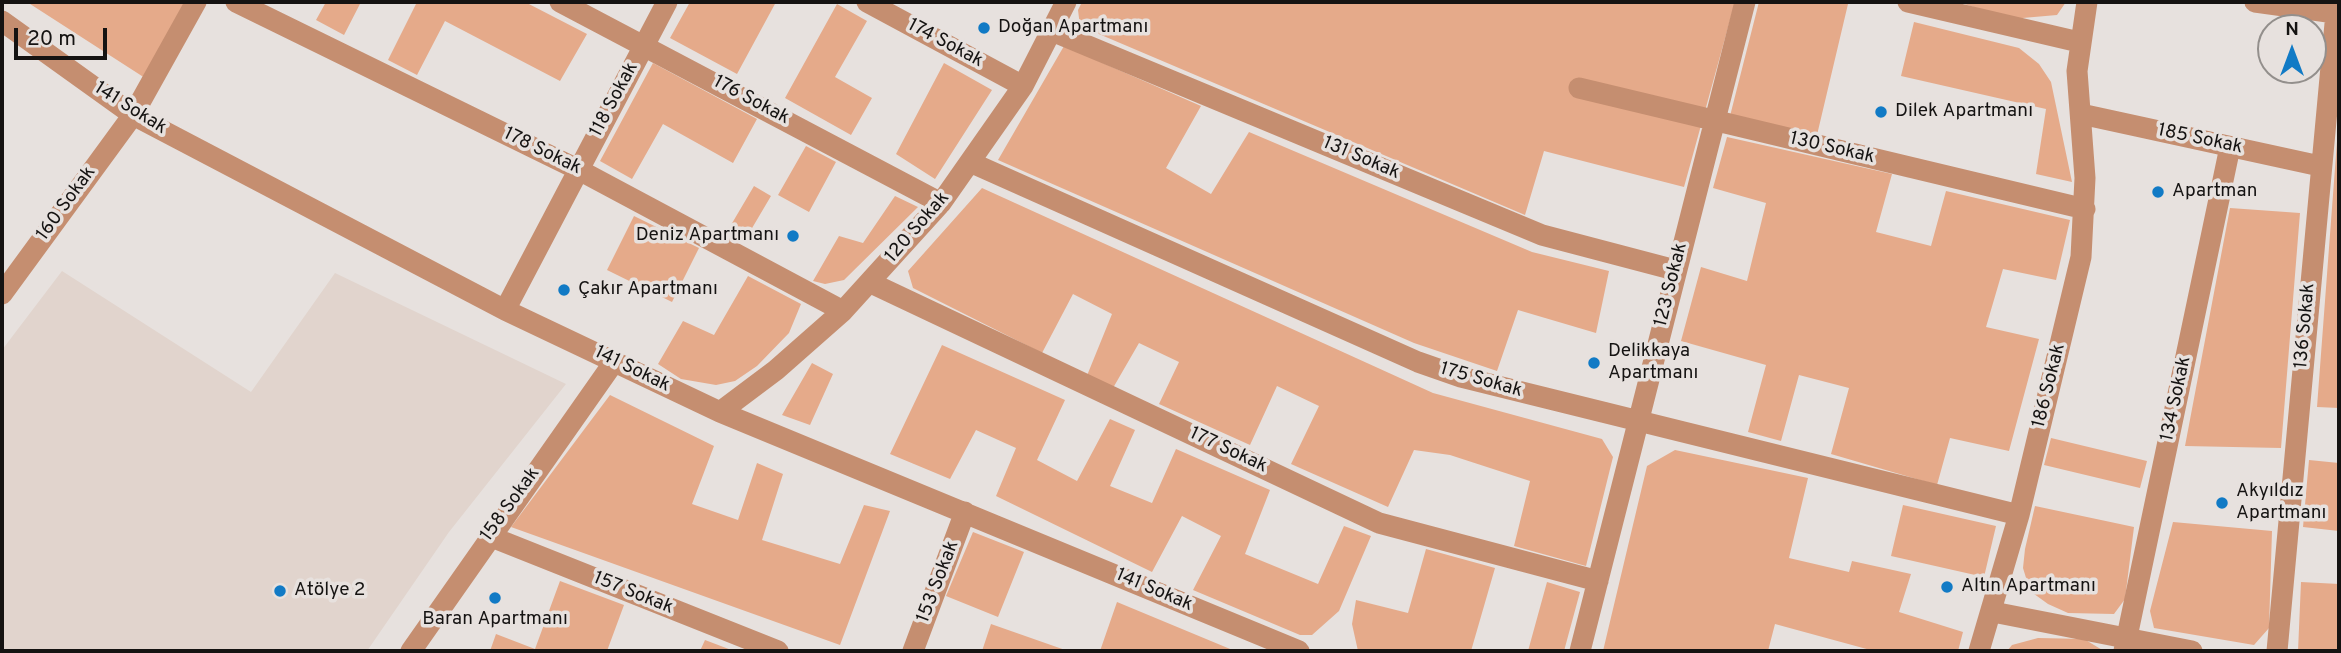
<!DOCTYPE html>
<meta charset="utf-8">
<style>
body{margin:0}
#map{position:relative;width:2341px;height:653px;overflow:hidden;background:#e7e1de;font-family:Overpass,sans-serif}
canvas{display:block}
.frame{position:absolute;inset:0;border:4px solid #151312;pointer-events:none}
.north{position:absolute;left:2257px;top:14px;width:70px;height:70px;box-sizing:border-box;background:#e7e1de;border:2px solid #938f8c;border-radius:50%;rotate:0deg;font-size:19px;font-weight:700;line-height:28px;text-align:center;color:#151312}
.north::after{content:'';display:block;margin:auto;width:24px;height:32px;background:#117ac5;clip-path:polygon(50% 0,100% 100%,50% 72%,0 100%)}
.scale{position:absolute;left:14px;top:28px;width:93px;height:32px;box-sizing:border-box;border:4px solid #151312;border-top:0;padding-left:9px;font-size:21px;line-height:24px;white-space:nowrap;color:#151312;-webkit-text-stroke:5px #e7e1de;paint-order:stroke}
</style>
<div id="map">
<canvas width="2341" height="653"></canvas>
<div class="frame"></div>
<div class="north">N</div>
<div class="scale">20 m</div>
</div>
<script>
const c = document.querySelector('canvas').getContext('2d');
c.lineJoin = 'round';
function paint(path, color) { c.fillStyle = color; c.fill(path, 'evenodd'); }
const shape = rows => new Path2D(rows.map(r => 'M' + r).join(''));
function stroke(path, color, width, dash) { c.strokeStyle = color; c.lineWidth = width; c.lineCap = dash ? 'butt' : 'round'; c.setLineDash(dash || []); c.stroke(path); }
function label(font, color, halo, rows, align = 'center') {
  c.font = font + ' Overpass,sans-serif'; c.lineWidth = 7; c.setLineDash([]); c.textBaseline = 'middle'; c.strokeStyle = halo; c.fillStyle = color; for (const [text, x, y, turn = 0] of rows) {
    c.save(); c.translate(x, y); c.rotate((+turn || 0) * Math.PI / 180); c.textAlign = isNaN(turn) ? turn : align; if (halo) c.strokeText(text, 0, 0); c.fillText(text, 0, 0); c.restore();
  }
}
paint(shape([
 [62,271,251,392,335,273,566,384,449,532,367,651,2,651,2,350]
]), '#e1d4cd');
paint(shape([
 [27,2,186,2,145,78],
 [326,2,361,2,344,35,316,20],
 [417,2,525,2,587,34,560,81,445,21,417,75,388,60],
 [690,2,776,2,737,74,670,38],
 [1082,2,1735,2,1684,187,1544,151,1525,215,1080,26,1078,10],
 [1759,2,1848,4,1817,135,1730,116],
 [1958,2,2066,2,2057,15,2011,19],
 [837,4,867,21,835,77,872,98,851,135,785,98],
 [1914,22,2019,48,2039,64,2051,82,2072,182,2036,174,2046,109,1901,76],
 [1064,46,1201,106,1166,168,1211,194,1249,132,1532,252,1609,271,1596,333,1518,310,1497,371,1414,343,998,160],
 [653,63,757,119,733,163,663,124,632,179,600,161],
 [944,63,992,90,935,179,896,154],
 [2339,115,2339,408,2317,407],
 [1727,137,1892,174,1876,232,1931,246,1946,191,2070,220,2056,280,2003,269,1986,327,2039,339,2009,451,1950,438,1937,485,1831,454,1849,388,1799,375,1781,441,1748,432,1766,365,1681,341,1701,267,1747,281,1766,203,1713,188],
 [806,146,836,162,809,212,778,195],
 [754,186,771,196,745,240,728,230],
 [982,188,1433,393,1602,439,1613,457,1586,566,1514,546,1530,481,1450,455,1414,450,1388,507,1291,464,1319,406,1277,386,1250,445,1159,404,1179,362,1139,343,1113,388,1086,378,1112,314,1073,294,1042,353,913,288,908,271],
 [895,196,918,207,844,280,825,284,813,281,839,236,863,243],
 [2230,208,2300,213,2281,448,2185,446],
 [634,216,699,248,672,302,607,270],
 [748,276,801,304,789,333,757,366,735,381,716,385,681,379,658,364,683,321,714,335],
 [942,345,1065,400,1037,460,1077,481,1110,419,1135,430,1110,486,1152,503,1176,449,1270,490,1245,554,1318,584,1344,526,1371,536,1339,611,1312,635,1300,635,1193,590,1221,536,1182,516,1152,572,996,496,1016,448,976,430,950,479,890,454],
 [812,363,833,374,810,425,782,415],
 [610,395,714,446,692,504,738,520,757,463,783,474,762,540,840,564,864,505,890,511,840,645,511,527],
 [2051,438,2147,461,2140,488,2044,465],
 [1675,450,1808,478,1789,558,1849,572,1852,561,1911,574,1899,612,1963,632,1958,651,1874,651,1775,624,1768,651,1603,651,1647,466],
 [2309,460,2339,463,2339,531,2303,527],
 [1903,505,1996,526,1984,577,1891,556],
 [2035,506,2134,527,2125,599,2114,614,2068,613,2048,604,2030,591,2023,568,2025,549],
 [2173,522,2272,531,2269,628,2254,645,2154,628,2150,611],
 [973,532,1024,552,998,617,946,596],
 [1426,549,1495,568,1471,651,1358,651,1352,624,1356,600,1408,613],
 [560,581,624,605,607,651,490,651,496,634,535,649],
 [1547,582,1580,592,1564,651,1528,651],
 [2301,582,2339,584,2339,651,2298,651],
 [1117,602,1235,651,1100,651],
 [991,624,1068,651,982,651],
 [2038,638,2084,639,2104,651,2007,651,2012,645],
 [705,640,734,651,700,651]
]), '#e5aa8a');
stroke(shape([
 [236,2,579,170,843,311],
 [560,2,941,203],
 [867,2,1023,86],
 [1908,2,2079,42],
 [2255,2,2335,13],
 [2,21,133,115,505,310,720,412,1299,651],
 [1052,31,1542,235,1675,270],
 [1579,88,2085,209],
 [2081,114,2320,166],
 [972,163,1418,362,1461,377,2019,515],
 [871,283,1379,523,1598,581],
 [2,294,133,115,196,2],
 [505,310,667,2],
 [720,412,776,370,843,311,941,203,1023,86,1066,2],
 [489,536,778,651],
 [1993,612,2192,651],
 [411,651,614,362],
 [913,651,965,512],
 [1580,651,1745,2],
 [1979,651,2019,515,2081,257,2085,178,2077,71,2087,2],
 [2124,651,2230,147],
 [2277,651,2337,2]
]), '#c58e70', 21);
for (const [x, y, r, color] of [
 [984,28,7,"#117ac5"],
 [1881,112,7,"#117ac5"],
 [2158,192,7,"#117ac5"],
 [793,236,7,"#117ac5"],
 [564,290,7,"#117ac5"],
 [1594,363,7,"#117ac5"],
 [2222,503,7,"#117ac5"],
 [1947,587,7,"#117ac5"],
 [280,591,7,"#117ac5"],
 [495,598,7,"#117ac5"]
]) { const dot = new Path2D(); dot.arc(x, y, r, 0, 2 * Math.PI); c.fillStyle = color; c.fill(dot); stroke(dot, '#e7e1de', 2.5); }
label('19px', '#151312', '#e7e1de', [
 ["Doğan Apartmanı",998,28],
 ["Dilek Apartmanı",1895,112],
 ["Apartman",2172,192],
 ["Deniz Apartmanı",779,236,"right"],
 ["Çakır Apartmanı",578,290],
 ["Delikkaya",1608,352],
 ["Apartmanı",1608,374],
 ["Akyıldız",2236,492],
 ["Apartmanı",2236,514],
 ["Altın Apartmanı",1961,587],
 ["Atölye 2",294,591],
 ["Baran Apartmanı",495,620,"center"]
], 'left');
label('19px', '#151312', '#e7e1de', [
 ["174 Sokak",945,44,28],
 ["118 Sokak",615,100,-62],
 ["176 Sokak",751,101,28],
 ["141 Sokak",130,109,32],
 ["185 Sokak",2200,140,12],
 ["130 Sokak",1832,149,13],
 ["178 Sokak",542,152,26],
 ["131 Sokak",1361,159,23],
 ["160 Sokak",67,204,-54],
 ["120 Sokak",918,228,-49],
 ["123 Sokak",1672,285,-76],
 ["136 Sokak",2306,326,-85],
 ["141 Sokak",632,370,26],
 ["175 Sokak",1481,381,16],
 ["186 Sokak",2050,386,-76],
 ["134 Sokak",2177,399,-78],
 ["177 Sokak",1228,451,25],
 ["158 Sokak",511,505,-54],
 ["153 Sokak",939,582,-69],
 ["141 Sokak",1154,591,23],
 ["157 Sokak",633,594,22]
]);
</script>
